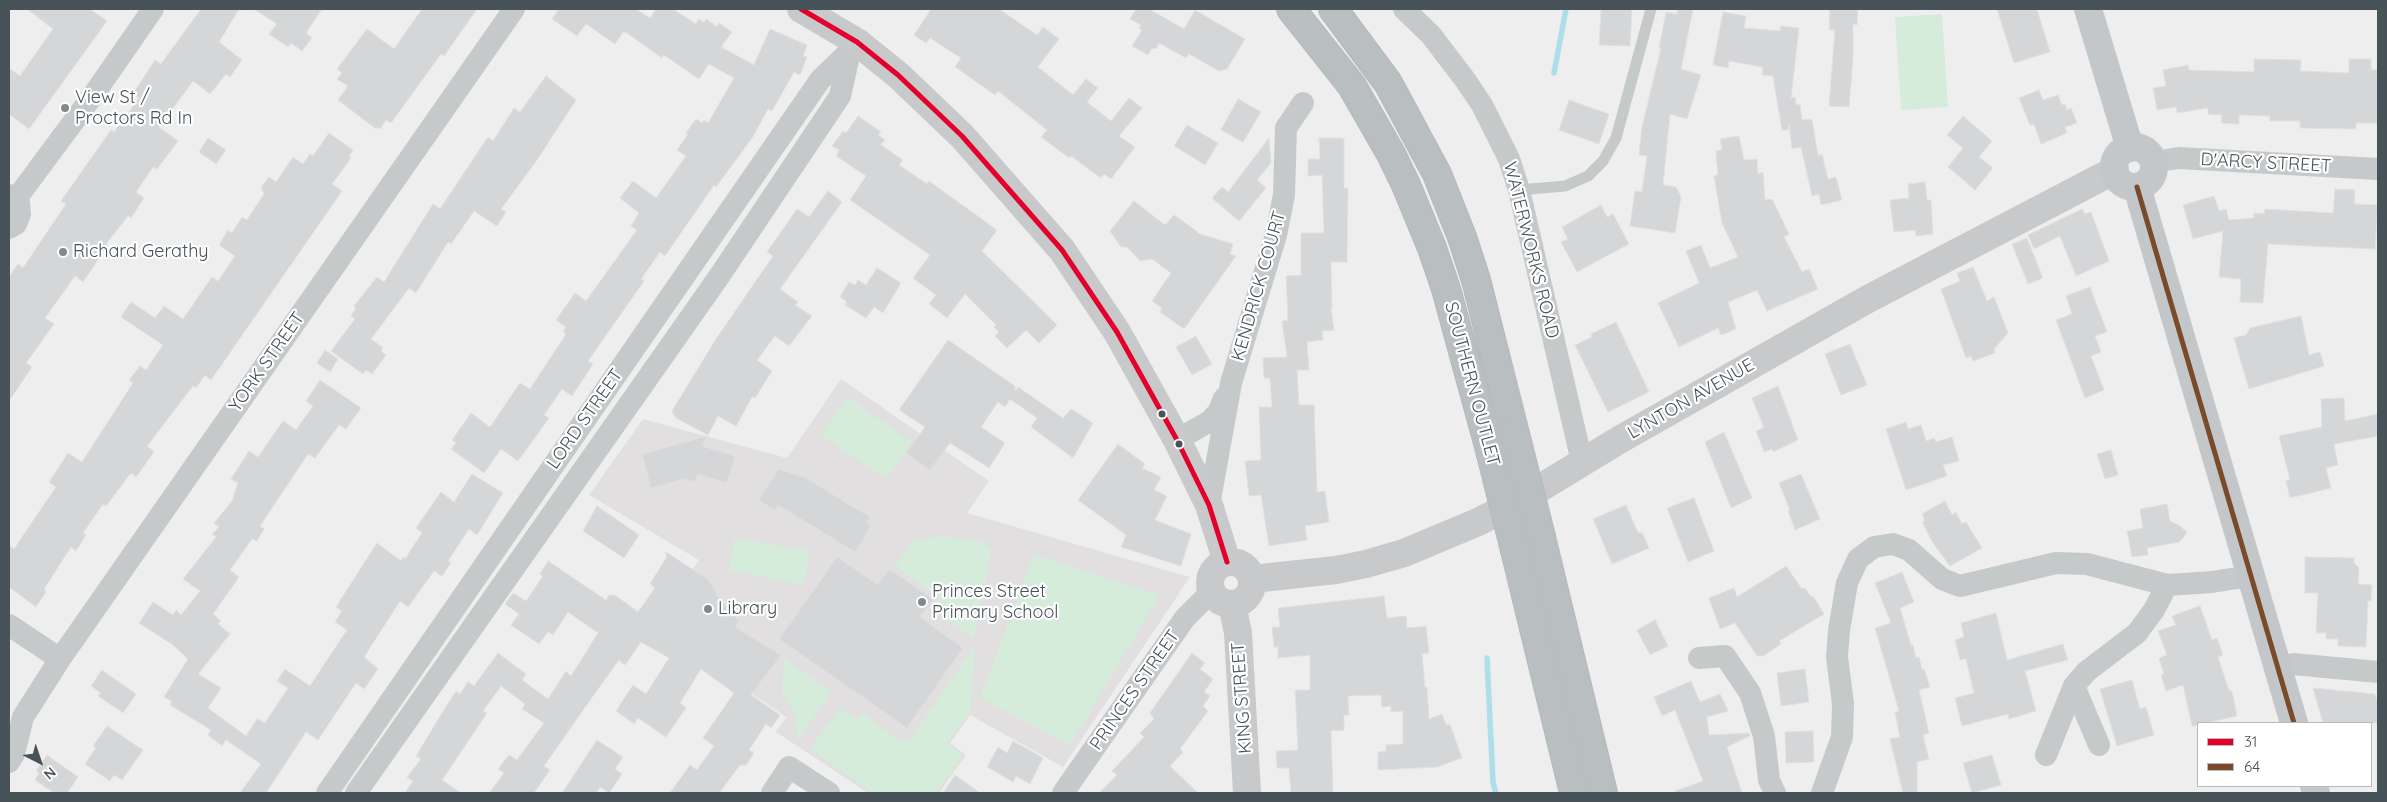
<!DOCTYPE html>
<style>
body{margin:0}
#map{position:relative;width:2387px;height:802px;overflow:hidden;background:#efeeee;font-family:Quicksand,sans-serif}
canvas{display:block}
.frame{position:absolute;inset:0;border:10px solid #475259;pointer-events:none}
.legend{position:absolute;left:2197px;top:722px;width:175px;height:65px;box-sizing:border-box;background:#fff;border:1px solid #b5babd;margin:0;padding:6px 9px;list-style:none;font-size:15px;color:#475259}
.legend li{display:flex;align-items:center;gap:10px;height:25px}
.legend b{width:25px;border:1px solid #b5babd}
.north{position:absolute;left:15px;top:737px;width:50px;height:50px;-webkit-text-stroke:4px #fff;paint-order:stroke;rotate:139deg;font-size:14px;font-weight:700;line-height:20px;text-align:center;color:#475259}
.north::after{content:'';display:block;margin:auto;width:18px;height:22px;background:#475259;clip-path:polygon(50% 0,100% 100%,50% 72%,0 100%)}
</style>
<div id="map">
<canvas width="2387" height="802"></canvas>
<div class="frame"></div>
<ul class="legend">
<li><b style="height:6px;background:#e4002b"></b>31</li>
<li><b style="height:6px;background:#7a4b2a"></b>64</li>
</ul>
<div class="north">N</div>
</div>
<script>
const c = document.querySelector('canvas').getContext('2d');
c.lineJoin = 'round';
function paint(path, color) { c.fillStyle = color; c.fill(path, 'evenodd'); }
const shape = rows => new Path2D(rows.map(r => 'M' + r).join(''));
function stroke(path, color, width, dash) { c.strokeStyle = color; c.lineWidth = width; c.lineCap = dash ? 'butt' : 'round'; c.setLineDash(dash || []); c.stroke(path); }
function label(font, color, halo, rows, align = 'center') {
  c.font = font + ' Quicksand,sans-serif'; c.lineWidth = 4.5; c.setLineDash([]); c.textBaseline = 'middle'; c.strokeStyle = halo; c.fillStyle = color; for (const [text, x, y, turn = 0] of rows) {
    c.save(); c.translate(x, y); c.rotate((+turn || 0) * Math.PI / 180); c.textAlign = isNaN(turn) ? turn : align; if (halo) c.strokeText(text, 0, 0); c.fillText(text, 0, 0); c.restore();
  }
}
paint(shape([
 [841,379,989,481,967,513,1190,577,1063,767,970,715,950,743,966,755,939,793,868,793,776,732,786,717,655,628,699,560,589,495,643,419,787,458]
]), '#e1dfe0');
paint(shape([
 [1942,14,1948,107,1901,110,1895,17],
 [847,397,912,442,887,479,821,435],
 [940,536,982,542,992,550,974,639,932,609,939,598,895,566,913,541],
 [735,538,810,551,804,585,729,570],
 [1034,555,1160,595,1070,745,980,698],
 [975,645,970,712,947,744,963,755,936,793,873,793,810,749,840,708,857,720,862,713,899,740,909,741],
 [784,658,832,692,798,739,795,715,782,693]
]), '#d5ecdb');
stroke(shape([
 [1554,73,1566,9],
 [1487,658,1493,783,1496,793]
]), '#acdfe7', 5.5);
const building = shape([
 [27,9,90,9,107,21,29,129,9,114,9,68,20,76,53,29,27,9],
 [201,9,239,9,219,42,242,60,230,77,226,74,210,94,193,81,159,127,178,141,157,169,153,167,136,192,144,198,131,218,128,216,106,244,108,245,83,282,75,276,45,318,54,324,26,363,32,367,9,401,9,277,18,264,23,268,66,204,61,201,111,130,114,132,139,98,133,94,155,60,161,64,201,9],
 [254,9,322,9,306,33,312,38,302,51,291,43,288,47,269,34,277,24,254,9],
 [422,9,477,9,444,56,441,54,391,123,386,120,380,129,377,127,376,129,338,100,348,86,337,79,342,73,337,69,367,29,394,49,422,9],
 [559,9,636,9,650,18,656,9,673,9,696,24,699,19,704,23,706,19,717,27,719,23,732,32,721,47,754,65,770,29,807,45,803,56,807,57,800,75,794,72,772,111,768,109,752,138,716,187,714,185,665,256,660,252,641,279,644,281,588,361,593,364,572,396,562,389,544,415,549,418,518,461,501,449,484,473,451,449,456,443,452,440,471,413,490,427,520,383,530,389,566,334,563,332,566,327,556,320,575,293,586,301,637,230,631,226,639,213,620,198,633,181,656,198,686,156,677,150,688,134,686,133,696,119,702,123,704,120,708,123,734,78,709,64,699,79,664,55,662,58,627,33,623,32,615,44,586,24,577,36,552,19,559,9],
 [931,9,999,9,1037,35,1043,27,1059,39,1038,67,1073,95,1086,79,1098,88,1087,102,1111,121,1129,98,1142,108,1119,136,1135,147,1111,179,1104,174,1101,178,1071,156,1069,158,1041,137,1047,130,998,91,995,95,955,67,961,58,930,38,926,43,914,35,931,9],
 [1136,9,1149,9,1184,29,1195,10,1245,39,1227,69,1219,71,1189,54,1186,58,1159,43,1156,49,1152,48,1148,55,1132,46,1142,30,1139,28,1141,25,1130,19,1136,9],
 [1601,9,1632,9,1630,46,1599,45,1601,9],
 [1678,9,1693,9,1681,69,1701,75,1687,119,1670,114,1663,185,1676,187,1681,197,1675,233,1630,226,1635,191,1642,192,1647,156,1639,155,1642,127,1661,48,1659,48,1666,12,1677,14,1678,9],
 [1830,9,1858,9,1857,25,1853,24,1853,58,1849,107,1829,106,1835,30,1829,30,1830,9],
 [1997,9,2037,9,2050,52,2014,63,1997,9],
 [1723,12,1746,16,1744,28,1780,31,1781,26,1799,28,1791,98,1795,97,1796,105,1800,104,1802,120,1812,119,1818,156,1822,154,1828,179,1836,177,1842,200,1821,205,1819,194,1812,196,1801,147,1792,149,1789,124,1788,130,1782,130,1773,76,1762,75,1763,67,1729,61,1728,68,1713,65,1723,12],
 [2254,59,2301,60,2300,71,2349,73,2349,59,2371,59,2371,70,2378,70,2378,123,2356,123,2356,129,2300,128,2300,121,2270,121,2270,116,2239,115,2239,124,2221,123,2222,115,2208,114,2208,108,2177,113,2176,107,2157,110,2153,88,2166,86,2163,70,2188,65,2189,70,2254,72,2254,59],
 [546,76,576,100,537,160,501,209,506,212,497,226,474,211,451,244,448,242,416,293,409,288,371,339,383,348,381,351,386,355,372,374,366,370,363,374,331,351,355,319,351,316,356,308,354,306,377,277,384,282,433,204,440,209,488,137,493,141,514,108,520,112,546,76],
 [2039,90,2043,100,2058,95,2062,105,2065,104,2067,110,2071,108,2077,123,2065,127,2067,133,2041,144,2034,124,2030,125,2019,98,2039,90],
 [1238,99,1261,112,1243,142,1221,130,1238,99],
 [1569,100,1609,114,1599,144,1559,130,1569,100],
 [858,116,881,132,878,135,885,140,881,145,903,160,899,165,927,184,929,181,997,230,982,251,1057,325,1039,343,1026,330,1007,348,995,336,999,332,994,327,996,325,965,294,947,318,929,304,936,295,913,278,930,255,850,200,866,176,836,156,839,150,832,146,843,131,846,133,858,116],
 [1963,116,1992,141,1979,157,1993,168,1975,190,1948,167,1963,148,1947,135,1963,116],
 [1187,125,1218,143,1205,165,1174,146,1187,125],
 [329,133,353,150,349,156,351,158,332,184,342,191,211,380,205,375,196,388,193,386,147,446,154,452,136,477,131,473,106,506,103,504,83,533,86,535,76,551,71,547,44,589,46,592,36,607,9,587,9,545,14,549,56,487,49,482,68,453,82,462,133,383,129,380,140,366,146,370,163,345,121,317,131,302,155,318,164,306,183,319,212,277,218,281,235,256,219,245,228,230,232,233,242,217,247,220,264,194,261,187,269,177,276,182,293,157,303,164,310,154,313,156,329,133],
 [1739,136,1744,160,1757,159,1758,174,1763,172,1765,200,1772,199,1789,234,1784,237,1802,272,1809,269,1818,289,1767,311,1757,290,1728,302,1736,329,1721,335,1718,328,1679,347,1658,303,1699,283,1686,251,1701,245,1710,268,1738,257,1722,223,1714,176,1718,175,1716,151,1722,150,1720,139,1739,136],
 [208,138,226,150,216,164,199,152,208,138],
 [1269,138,1271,163,1257,180,1266,188,1239,221,1212,198,1222,187,1228,192,1269,138],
 [1319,138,1344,138,1344,188,1348,188,1347,262,1331,262,1332,308,1331,308,1334,330,1322,331,1323,340,1307,342,1309,370,1297,370,1299,405,1314,405,1317,492,1325,491,1329,522,1305,526,1307,540,1269,546,1261,495,1249,496,1245,461,1261,460,1259,407,1272,407,1270,378,1264,378,1263,358,1287,357,1282,321,1288,320,1286,276,1301,275,1301,233,1324,233,1322,175,1308,176,1308,159,1320,159,1319,138],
 [1925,182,1927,200,1931,200,1933,234,1916,236,1915,230,1894,232,1890,200,1909,198,1908,184,1925,182],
 [2335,189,2355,190,2354,204,2378,205,2375,249,2268,244,2263,303,2240,302,2241,279,2219,277,2223,231,2193,239,2183,205,2214,196,2219,211,2226,209,2229,220,2254,218,2254,213,2264,214,2265,209,2333,213,2335,189],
 [828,191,842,202,780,289,798,302,795,305,812,316,789,346,775,336,757,360,772,371,755,398,752,397,736,426,718,416,708,435,676,418,672,411,716,339,773,256,767,252,797,209,809,217,828,191],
 [1134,201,1165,225,1174,215,1198,232,1197,233,1233,244,1230,254,1236,256,1184,329,1160,312,1162,308,1152,301,1171,273,1152,259,1140,261,1127,247,1121,247,1110,231,1134,201],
 [1601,205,1607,217,1613,214,1629,244,1577,272,1561,242,1568,239,1562,227,1601,205],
 [2082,209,2085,214,2091,212,2109,261,2076,276,2060,236,2034,249,2028,235,2082,209],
 [2027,238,2043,278,2028,284,2012,244,2027,238],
 [1973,267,1987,301,1994,297,2008,333,1994,349,1995,353,1973,361,1971,356,1966,358,1941,289,1960,281,1957,273,1973,267],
 [877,268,901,283,883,313,874,307,866,318,845,305,847,302,840,297,849,282,855,285,858,280,866,285,877,268],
 [2090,287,2107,332,2095,336,2101,352,2091,356,2104,390,2085,398,2056,320,2072,314,2066,296,2090,287],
 [2301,316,2309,355,2320,352,2324,366,2249,389,2234,338,2246,335,2250,328,2301,316],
 [1616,322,1649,392,1608,412,1575,345,1592,337,1591,334,1616,322],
 [1196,336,1212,364,1192,375,1176,347,1196,336],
 [948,340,1015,386,1015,391,1018,387,1063,418,1071,409,1093,423,1073,458,1031,427,1037,418,1010,399,1005,407,998,402,981,427,1005,443,989,468,950,443,930,470,906,453,925,427,899,410,948,340],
 [1850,344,1867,385,1841,395,1825,354,1850,344],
 [325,350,338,359,330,372,317,363,325,350],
 [320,380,361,408,346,429,339,425,315,458,308,454,260,526,264,529,257,541,252,539,230,570,239,577,213,614,221,621,218,624,230,634,198,674,221,688,208,708,246,736,257,719,265,723,288,688,277,681,285,669,310,686,347,630,335,622,342,611,336,607,377,543,401,561,403,557,405,559,422,533,416,528,441,492,454,502,472,474,503,493,477,535,469,529,448,561,451,563,442,576,434,571,408,607,400,601,364,657,378,669,364,689,356,683,318,740,306,732,266,793,240,793,261,764,226,740,222,746,208,735,211,730,170,705,172,701,164,697,188,659,173,645,139,623,153,602,173,615,176,610,181,615,200,591,183,579,216,537,212,534,219,527,214,523,232,501,238,483,231,479,249,451,258,457,283,421,296,430,313,406,306,401,320,380],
 [1778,386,1798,440,1773,452,1772,449,1764,452,1756,431,1764,428,1752,398,1778,386],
 [2344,398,2345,421,2378,414,2378,436,2334,444,2338,465,2326,468,2331,488,2290,498,2286,481,2290,480,2279,436,2322,427,2321,399,2344,398],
 [1906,422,1908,429,1921,425,1926,441,1934,438,1936,442,1952,437,1959,461,1943,465,1947,476,1906,490,1886,429,1906,422],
 [1724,432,1752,498,1731,508,1705,442,1724,432],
 [707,436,702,446,735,456,727,483,698,474,695,482,685,479,651,488,642,454,707,436],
 [1118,444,1145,464,1142,468,1161,477,1154,490,1167,496,1155,520,1191,534,1181,566,1121,547,1126,535,1078,500,1118,444],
 [2111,450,2118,475,2105,479,2097,454,2111,450],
 [778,469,804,477,870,517,867,523,871,526,855,552,778,505,775,510,759,500,778,469],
 [1801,474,1820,519,1795,530,1788,511,1790,510,1779,483,1801,474],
 [1694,498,1714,551,1688,562,1667,508,1694,498],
 [1945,501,1952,515,1956,512,1962,524,1966,522,1982,548,1950,566,1933,543,1922,522,1925,521,1922,514,1945,501],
 [2167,504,2170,521,2180,526,2187,532,2183,538,2179,542,2147,548,2148,555,2132,557,2127,531,2143,528,2140,509,2167,504],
 [1626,505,1638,533,1642,532,1649,548,1612,564,1593,519,1626,505],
 [597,506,639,535,624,558,583,531,597,506],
 [666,552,706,578,714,587,717,596,739,621,735,627,781,655,751,695,780,715,771,728,766,724,749,750,754,753,746,765,740,765,719,793,670,793,690,765,697,770,714,746,703,738,734,693,701,669,680,703,686,708,666,737,638,718,634,724,616,711,633,685,646,694,669,658,641,642,625,665,619,660,593,696,544,766,550,770,534,793,489,793,504,773,498,769,509,755,517,760,544,723,522,709,525,704,501,686,483,711,487,713,442,780,461,793,405,793,413,781,407,777,421,759,416,756,445,708,456,691,460,694,468,682,474,686,498,653,526,674,522,680,548,699,566,671,571,676,598,633,568,612,553,635,548,632,539,644,511,625,519,614,505,604,513,593,526,601,543,576,540,574,548,561,606,600,609,595,615,595,638,612,655,588,650,584,666,558,666,552],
 [837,557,878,585,889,569,933,599,920,617,963,648,907,728,779,639,837,557],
 [2305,557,2354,558,2354,563,2359,568,2358,584,2372,585,2371,601,2368,601,2366,647,2338,646,2338,639,2326,639,2326,633,2316,633,2318,593,2305,593,2305,557],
 [1786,566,1802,589,1805,588,1811,597,1813,596,1824,614,1779,641,1781,644,1763,656,1757,656,1735,623,1720,629,1709,598,1734,588,1737,597,1786,566],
 [1902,572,1914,602,1900,608,1911,645,1913,645,1916,658,1919,657,1922,670,1924,669,1930,687,1919,690,1929,733,1923,735,1929,759,1917,762,1917,793,1903,793,1890,739,1900,737,1895,712,1899,711,1875,628,1891,623,1875,583,1902,572],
 [1384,596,1387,618,1406,616,1407,628,1426,626,1429,653,1422,654,1425,687,1427,687,1429,719,1442,714,1446,725,1450,724,1462,758,1437,767,1378,770,1378,752,1386,751,1386,745,1403,744,1403,711,1391,712,1391,706,1382,707,1381,695,1348,696,1349,715,1344,715,1344,730,1331,731,1333,793,1291,793,1289,768,1277,768,1276,751,1298,750,1295,690,1310,690,1310,655,1278,658,1278,647,1274,647,1272,627,1280,627,1278,608,1384,596],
 [2200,606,2212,640,2217,638,2223,655,2218,657,2229,691,2232,691,2237,716,2192,726,2183,685,2166,691,2161,675,2164,674,2159,658,2167,655,2158,631,2176,625,2172,616,2200,606],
 [1996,613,2007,660,2063,644,2068,660,2025,671,2036,711,2009,719,2008,714,1962,726,1955,698,1974,693,1966,659,1960,660,1955,640,1964,637,1961,623,1996,613],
 [1655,620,1668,646,1650,655,1637,630,1655,620],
 [1192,653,1205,663,1200,669,1213,679,1204,692,1210,696,1203,706,1208,711,1180,749,1183,752,1170,766,1198,793,1099,793,1117,775,1112,771,1144,737,1140,733,1154,719,1150,713,1192,653],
 [1805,669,1809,702,1781,706,1777,673,1805,669],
 [102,670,136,694,123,713,98,696,101,693,91,686,102,670],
 [2132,680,2140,709,2146,707,2154,735,2117,746,2100,689,2132,680],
 [1691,681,1700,702,1720,694,1728,711,1707,717,1709,735,1749,733,1750,736,1727,747,1742,793,1676,793,1675,791,1703,781,1675,710,1662,716,1654,697,1691,681],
 [2313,688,2375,694,2378,704,2378,723,2323,723,2313,688],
 [107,726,143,750,122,780,114,775,110,781,85,764,96,748,93,746,107,726],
 [1813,731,1814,762,1786,763,1785,732,1813,731],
 [597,740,623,757,615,769,622,774,609,793,600,787,596,793,562,793,597,740],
 [1013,741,1043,758,1030,784,1016,776,1013,782,987,767,998,747,1007,753,1013,741],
 [47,755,78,777,67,793,54,793,35,780,39,773,36,771,47,755],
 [1992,755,2001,785,1972,793,1963,763,1992,755],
 [955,775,980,793,943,793,955,775]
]);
paint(building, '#d5d6d7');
stroke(building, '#e0e0e1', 1);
const highway = shape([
 [1291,9,1352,86,1391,154,1406,185,1432,248,1446,289,1490,450],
 [1333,9,1388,83,1437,174,1462,237,1476,280,1515,434],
 [1540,533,1603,793],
 [1515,550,1574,793]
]);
stroke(highway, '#b4b9bc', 30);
stroke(shape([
 [1519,190,1565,186,1588,176,1603,161,1616,138,1651,9]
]), '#c6c9ca', 11);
stroke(shape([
 [1404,9,1431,35,1466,81,1482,105,1509,159,1519,190,1582,462],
 [2153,162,2179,158,2378,169],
 [9,195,19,203,20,214,16,224,9,228],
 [16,199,94,94,153,9],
 [1177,440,1210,421,1219,411,1224,398],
 [1209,505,1231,383,1276,235,1284,195,1286,128,1303,103],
 [9,625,60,659],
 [1699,658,1725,656,1750,693,1764,736,1769,780,1775,793],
 [2277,669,2293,664,2378,672],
 [2074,686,2099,745],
 [2046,755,2074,686,2086,672,2137,633,2154,610,2167,585],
 [9,762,14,754,23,717,60,659,514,9],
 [327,793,820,80,850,51,857,42],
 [356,793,718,278,840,96,850,51],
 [772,793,789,767,829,793],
 [1063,793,1185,618,1212,591],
 [1822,793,1842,737,1843,704,1837,657,1839,630,1847,583,1858,559,1874,547,1893,544,1909,550,1942,579,1960,586,2056,563,2087,564,2167,585,2212,582,2250,576]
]), '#c6c9ca', 22);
stroke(shape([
 [801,9,857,42,898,75,962,136,1062,250,1117,332,1177,440,1209,505,1227,562],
 '1210 583a21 21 0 1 1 42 0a21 21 0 1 1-42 0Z',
 [1252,579,1336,570,1366,564,1404,553,1478,522,1519,501,1619,440,1868,299,2115,170],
 [1232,604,1238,633,1247,793]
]), '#c7c9cb', 28);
stroke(shape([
 [2088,9,2130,148],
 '2114 167a20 20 0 1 1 40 0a20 20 0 1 1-40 0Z',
 [2137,187,2294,723],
 [2314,786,2316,793]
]), '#c4c7c9', 28);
stroke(highway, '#b9bec1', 28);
const highwayBridge = shape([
 [1515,434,1540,533],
 [1490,450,1515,550]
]);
stroke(highwayBridge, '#b4b9bc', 30, []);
stroke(highwayBridge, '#b9bec1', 28);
stroke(shape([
 [801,9,857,42,898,75,962,136,1062,250,1117,332,1177,440,1209,505,1227,562]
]), '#e4002b', 5);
stroke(shape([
 [2137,187,2294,723]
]), '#7a4b2a', 5);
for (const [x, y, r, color] of [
 [65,108,5,"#82898d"],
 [63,252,5,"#82898d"],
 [1162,414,4.5,"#475259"],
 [1179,444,4.5,"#475259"],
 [922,602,5,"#82898d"],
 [708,609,5,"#82898d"]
]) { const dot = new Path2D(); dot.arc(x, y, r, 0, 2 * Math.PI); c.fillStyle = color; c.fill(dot); stroke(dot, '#fff', 2); }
label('18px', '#475259', '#fff', [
 ["View St /",75,98],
 ["Proctors Rd In",75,119],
 ["Richard Gerathy",73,252],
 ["Princes Street",932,592],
 ["Primary School",932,613],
 ["Library",718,609]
], 'left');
label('18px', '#475259', '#fff', [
 ["D'ARCY STREET",2266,163,3],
 ["WATERWORKS ROAD",1531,250,76],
 ["KENDRICK COURT",1259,286,-74],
 ["YORK STREET",267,362,-55],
 ["SOUTHERN OUTLET",1472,384,75],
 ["LYNTON AVENUE",1691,399,-30],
 ["LORD STREET",585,419,-55],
 ["PRINCES STREET",1135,690,-55],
 ["KING STREET",1242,698,-94]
]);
</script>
